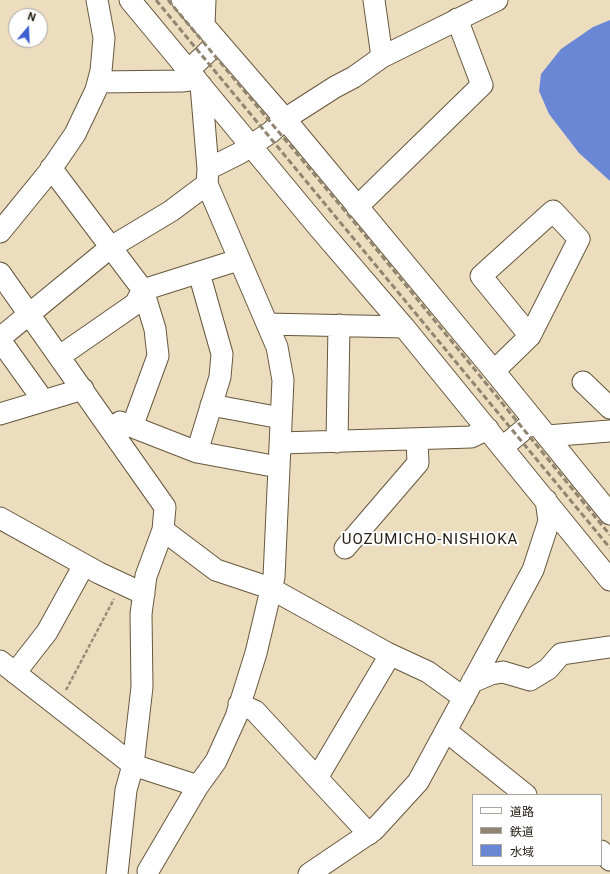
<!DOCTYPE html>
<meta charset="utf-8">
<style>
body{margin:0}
#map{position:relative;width:610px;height:874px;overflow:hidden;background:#edddbf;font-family:Roboto,"Noto Sans JP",sans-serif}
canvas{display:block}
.legend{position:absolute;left:472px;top:794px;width:130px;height:72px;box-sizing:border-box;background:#fff;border:1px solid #a9a6a2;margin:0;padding:5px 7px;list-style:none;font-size:12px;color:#272116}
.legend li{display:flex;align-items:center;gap:8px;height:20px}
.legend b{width:20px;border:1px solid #a9a6a2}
.north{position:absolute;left:8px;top:8px;width:40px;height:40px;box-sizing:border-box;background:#fff;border:1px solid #a9a6a2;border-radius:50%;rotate:19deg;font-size:11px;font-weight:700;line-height:16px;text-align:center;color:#272116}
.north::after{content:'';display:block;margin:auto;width:14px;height:18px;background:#3c5fd1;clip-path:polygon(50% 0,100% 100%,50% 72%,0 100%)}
</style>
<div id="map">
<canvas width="610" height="874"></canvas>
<ul class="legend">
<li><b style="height:5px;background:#fff"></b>道路</li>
<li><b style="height:5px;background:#908570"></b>鉄道</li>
<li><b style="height:11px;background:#6987d4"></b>水域</li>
</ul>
<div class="north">N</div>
</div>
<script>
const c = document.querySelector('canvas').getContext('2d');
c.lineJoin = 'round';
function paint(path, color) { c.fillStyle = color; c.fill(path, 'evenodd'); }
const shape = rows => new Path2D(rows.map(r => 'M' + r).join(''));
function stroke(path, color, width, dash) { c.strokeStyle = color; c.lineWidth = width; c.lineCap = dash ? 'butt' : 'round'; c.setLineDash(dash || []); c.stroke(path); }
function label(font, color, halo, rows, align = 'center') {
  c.font = font + ' Roboto,sans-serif'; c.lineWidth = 4; c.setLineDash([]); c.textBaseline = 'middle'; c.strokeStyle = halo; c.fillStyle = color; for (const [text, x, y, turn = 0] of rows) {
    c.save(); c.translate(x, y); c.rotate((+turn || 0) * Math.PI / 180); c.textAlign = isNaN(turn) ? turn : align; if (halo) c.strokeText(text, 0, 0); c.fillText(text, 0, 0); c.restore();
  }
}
paint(shape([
 [610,20,610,181,579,153,549,114,539,91,541,74,561,49,593,27]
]), '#6987d4');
const minor = shape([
 [130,0,319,228,404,327,610,580],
 [182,0,285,119,494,371,610,514],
 [204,25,205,0],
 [382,57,497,0],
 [189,70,218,42],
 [98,82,182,81,196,79],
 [51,168,143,290,155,329,158,356,132,427],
 [208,169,240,153,271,132,285,119,335,87,354,77,382,57,374,0],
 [357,207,482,85,457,19],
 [0,232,49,172,75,134,96,90,101,71,104,38,97,0],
 [0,273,165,507,163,530,146,576,141,614,142,687,133,765,126,790,117,874],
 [267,324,404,327],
 [0,338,111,247,171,211,207,184],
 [0,340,43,400],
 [60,356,135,304,143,290,238,260],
 [494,371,530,336,579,239,553,211,481,276,530,336],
 [583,382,610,408],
 [211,405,281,418],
 [0,414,83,389],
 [120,422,197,452,278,467],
 [547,436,610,431],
 [337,442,339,325],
 [281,443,471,437,488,429],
 [503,447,534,421],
 [197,452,220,377,222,354,199,273],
 [0,518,99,573,144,594],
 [163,530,216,570,270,588,387,653,428,672,464,698],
 [345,548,418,463,417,440],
 [0,661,133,765,198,786,216,761,236,717,256,653,274,577,283,380,277,347,207,184,208,169,201,85],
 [15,673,47,632,84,565],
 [472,682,491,674,503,672,530,680,548,669,561,654,610,647],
 [239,704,255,711,369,834],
 [446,731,526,795],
 [317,778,390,655],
 [601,851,610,860],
 [148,871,198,786],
 [309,874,374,830,418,782,533,570,549,521,546,500]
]);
stroke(minor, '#65583d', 23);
stroke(shape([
 [66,690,114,599]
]), '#998d77', 2.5, [4, 2]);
stroke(minor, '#fff', 21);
stroke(shape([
 [156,0,610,548],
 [168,0,350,217,610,535]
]), '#908570', 3, [6, 3]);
c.letterSpacing = '1px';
label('15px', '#272116', '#fff', [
 ["UOZUMICHO-NISHIOKA",430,540]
]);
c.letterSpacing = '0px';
</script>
